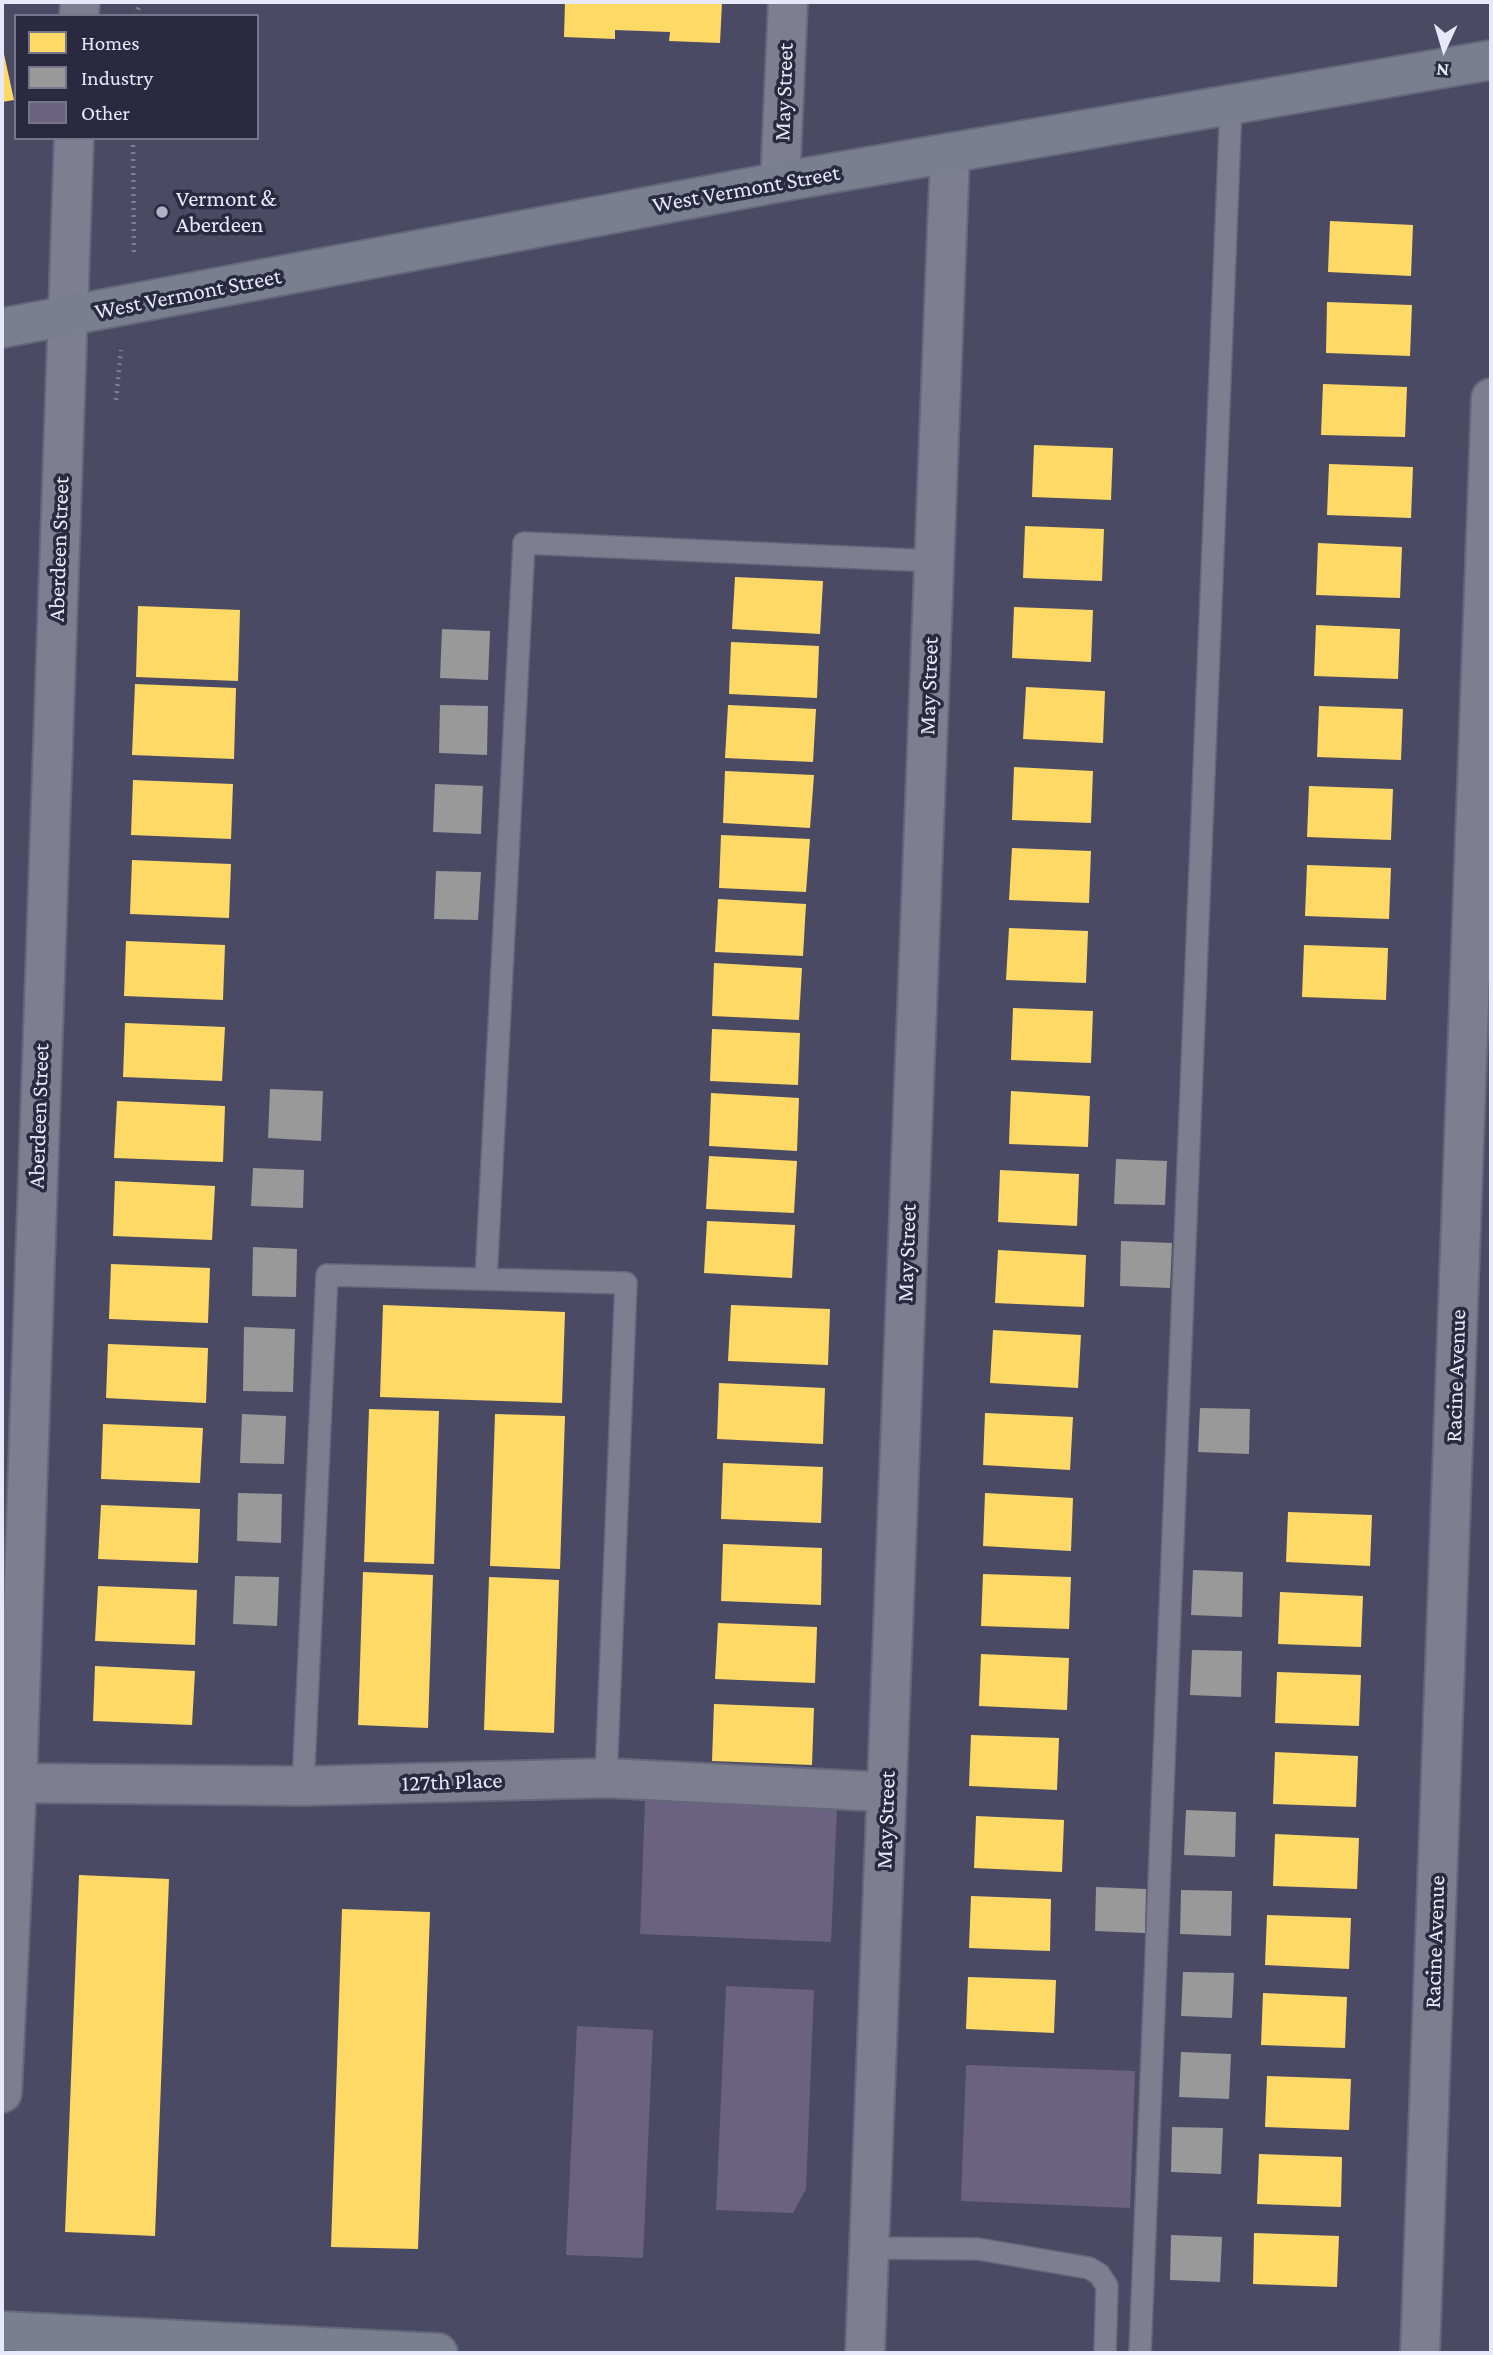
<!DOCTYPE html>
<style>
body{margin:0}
#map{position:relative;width:1493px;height:2355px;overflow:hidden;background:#4a4a65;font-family:"Crimson Pro",serif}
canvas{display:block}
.frame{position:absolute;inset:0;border:4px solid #e7e9fb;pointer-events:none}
.legend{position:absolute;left:14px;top:14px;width:245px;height:126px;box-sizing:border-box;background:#292a40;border:2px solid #75768b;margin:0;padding:9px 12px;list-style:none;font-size:21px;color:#e7e9fb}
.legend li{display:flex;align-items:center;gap:14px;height:35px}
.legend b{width:35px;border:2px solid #75768b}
.north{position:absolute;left:1409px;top:14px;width:70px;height:70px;-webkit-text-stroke:5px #292a40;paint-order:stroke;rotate:184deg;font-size:19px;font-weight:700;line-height:28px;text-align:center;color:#e7e9fb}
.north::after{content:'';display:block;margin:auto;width:24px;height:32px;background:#e7e9fb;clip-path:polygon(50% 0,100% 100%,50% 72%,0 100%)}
</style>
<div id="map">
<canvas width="1493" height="2355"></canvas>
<div class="frame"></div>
<ul class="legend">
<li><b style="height:19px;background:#ffd966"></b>Homes</li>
<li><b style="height:19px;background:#999"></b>Industry</li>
<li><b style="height:19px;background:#6b6281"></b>Other</li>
</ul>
<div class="north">N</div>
</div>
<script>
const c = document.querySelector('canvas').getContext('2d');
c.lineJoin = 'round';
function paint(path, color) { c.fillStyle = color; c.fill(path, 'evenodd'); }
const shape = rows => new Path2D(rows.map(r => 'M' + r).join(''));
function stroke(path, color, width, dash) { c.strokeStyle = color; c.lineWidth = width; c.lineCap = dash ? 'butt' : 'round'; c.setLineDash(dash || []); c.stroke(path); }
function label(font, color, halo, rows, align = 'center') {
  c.font = font + ' "Crimson Pro",serif'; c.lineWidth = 7; c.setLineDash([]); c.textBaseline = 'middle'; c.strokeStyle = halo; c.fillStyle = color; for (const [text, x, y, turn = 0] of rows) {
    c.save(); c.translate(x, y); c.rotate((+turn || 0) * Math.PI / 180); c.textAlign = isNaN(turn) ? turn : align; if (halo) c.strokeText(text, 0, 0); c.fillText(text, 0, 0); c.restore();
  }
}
paint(shape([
 [565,2,722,2,720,43,669,41,670,32,615,30,615,39,564,37],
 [2,45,14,100,2,102],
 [1330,221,1413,225,1411,276,1328,272],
 [1327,302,1412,305,1410,356,1326,353],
 [1323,384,1407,387,1405,437,1321,435],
 [1034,445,1113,448,1111,500,1032,497],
 [1329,464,1413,467,1411,518,1327,515],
 [1025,526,1104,529,1102,581,1023,578],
 [1318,543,1402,547,1400,598,1316,595],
 [735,577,823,581,820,634,732,629],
 [138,606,240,610,238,681,136,677],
 [1014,607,1093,610,1091,662,1012,658],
 [1316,625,1400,629,1398,679,1314,676],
 [731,642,819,646,817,698,729,694],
 [135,684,236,688,234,759,132,755],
 [1026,687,1105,691,1103,743,1023,739],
 [728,705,816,709,813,762,725,758],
 [1319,706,1403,709,1401,760,1317,757],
 [1014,767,1093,771,1091,823,1012,820],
 [725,771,814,775,810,828,723,823],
 [133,780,233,784,231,839,131,835],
 [1309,786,1393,789,1391,840,1307,837],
 [721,835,810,839,806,892,719,888],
 [1012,848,1091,851,1089,903,1009,900],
 [132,860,231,864,229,918,130,914],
 [1307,865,1391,868,1389,919,1305,916],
 [718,899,806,904,803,956,715,952],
 [1009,928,1088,931,1086,983,1006,980],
 [126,941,225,945,223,1000,124,996],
 [1304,945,1388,948,1386,1000,1302,997],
 [714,963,802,968,799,1020,712,1016],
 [1013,1008,1093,1011,1091,1063,1011,1060],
 [125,1023,225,1027,222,1081,123,1077],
 [712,1029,800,1033,798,1085,710,1081],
 [1011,1091,1090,1096,1088,1147,1009,1144],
 [711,1093,799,1098,797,1151,709,1146],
 [117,1101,225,1106,223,1162,114,1158],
 [709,1156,797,1161,794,1213,706,1209],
 [1000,1170,1079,1174,1077,1226,998,1222],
 [115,1181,215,1186,212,1240,113,1236],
 [707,1221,795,1225,792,1278,704,1273],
 [998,1250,1086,1255,1084,1307,995,1303],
 [111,1264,210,1268,208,1323,109,1319],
 [383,1305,565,1312,562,1403,380,1397],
 [731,1305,830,1309,828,1365,728,1361],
 [993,1330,1081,1335,1078,1388,990,1383],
 [108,1344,208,1348,206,1403,106,1398],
 [719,1383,825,1388,823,1444,717,1439],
 [369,1409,439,1411,434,1564,364,1562],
 [985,1413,1073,1417,1070,1470,983,1465],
 [495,1414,565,1416,560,1569,490,1566],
 [103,1424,203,1428,200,1483,101,1479],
 [723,1463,823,1467,821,1523,721,1519],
 [985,1493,1073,1498,1071,1551,983,1546],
 [101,1505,200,1509,198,1563,98,1559],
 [1288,1512,1372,1515,1370,1566,1286,1562],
 [723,1544,822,1548,821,1605,721,1601],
 [363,1572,433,1575,428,1728,358,1725],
 [983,1574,1071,1577,1069,1629,981,1626],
 [489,1577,559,1580,554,1733,484,1730],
 [98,1586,197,1590,195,1645,95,1641],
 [1280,1592,1363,1596,1361,1647,1278,1644],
 [718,1623,817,1627,815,1683,715,1679],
 [981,1654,1069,1658,1067,1710,979,1706],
 [95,1666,195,1671,192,1725,93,1721],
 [1277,1672,1361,1675,1359,1726,1275,1723],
 [714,1704,814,1708,812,1765,712,1761],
 [971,1735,1059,1738,1057,1790,969,1786],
 [1275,1752,1358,1756,1356,1807,1273,1804],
 [976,1816,1064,1820,1062,1872,974,1868],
 [1275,1834,1359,1838,1357,1889,1273,1886],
 [79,1875,169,1879,155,2236,65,2232],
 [971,1896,1051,1899,1050,1951,969,1948],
 [342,1909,430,1912,418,2249,331,2247],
 [1267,1915,1351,1918,1349,1969,1265,1965],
 [968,1977,1056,1980,1054,2033,966,2029],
 [1263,1993,1347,1997,1345,2048,1261,2045],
 [1267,2076,1351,2079,1349,2130,1265,2127],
 [1259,2154,1342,2157,1341,2207,1257,2204],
 [1254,2233,1339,2236,1337,2287,1253,2284]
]), '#ffd966');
paint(shape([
 [442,629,490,631,488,680,440,678],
 [440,705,488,706,487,755,439,753],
 [435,784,483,786,481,834,433,832],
 [436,871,481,872,478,920,434,919],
 [270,1089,323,1091,321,1141,268,1138],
 [1116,1159,1167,1161,1165,1205,1114,1204],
 [253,1168,304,1170,303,1208,251,1206],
 [1121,1241,1172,1243,1170,1288,1120,1286],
 [253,1247,297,1249,296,1297,252,1296],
 [244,1327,295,1329,293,1392,243,1391],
 [1200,1408,1250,1409,1249,1454,1198,1452],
 [242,1414,286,1416,284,1464,240,1463],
 [238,1493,282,1494,281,1543,237,1541],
 [1193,1570,1243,1572,1242,1617,1191,1615],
 [235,1576,279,1577,277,1626,233,1624],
 [1192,1650,1242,1651,1241,1697,1190,1695],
 [1186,1810,1236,1812,1235,1857,1184,1855],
 [1096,1887,1146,1889,1145,1933,1095,1931],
 [1181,1890,1232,1891,1231,1936,1180,1934],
 [1183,1972,1234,1973,1232,2018,1181,2016],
 [1181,2052,1231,2054,1229,2099,1179,2097],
 [1172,2127,1223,2128,1221,2174,1171,2172],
 [1171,2235,1222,2237,1220,2282,1170,2280]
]), '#999');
paint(shape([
 [645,1801,837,1809,831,1942,640,1934],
 [726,1986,814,1990,806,2189,793,2213,716,2210],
 [577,2026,653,2030,643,2258,566,2255],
 [966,2065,1135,2071,1130,2208,961,2201]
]), '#6b6281');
const lane = shape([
 [486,1279,524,543,934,561],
 [303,1786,327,1275,626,1283,606,1778],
 [870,2248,978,2249,1089,2268,1099,2274,1107,2286,1105,2353],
 [1140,2353,1231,105]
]);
const street = shape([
 [79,16,80,2],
 [780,182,788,2],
 [17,1783,303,1786,606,1778,887,1792],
 [2,2093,17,1783,74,138],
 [865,2353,950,153],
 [1420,2353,1491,398]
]);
const secondary = shape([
 [2,328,780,182,1491,60],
 [2,2331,438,2353]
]);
stroke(lane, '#67677b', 24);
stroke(street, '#67677b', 42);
stroke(secondary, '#67677b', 42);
stroke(shape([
 [135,16,141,2],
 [133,138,134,255],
 [116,400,121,350]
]), '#7e7e90', 4.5, [2, 5]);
stroke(lane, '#7e7e91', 21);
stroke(street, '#7e7e91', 38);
stroke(secondary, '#7a7f8f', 38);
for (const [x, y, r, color] of [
 [162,212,7,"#b0b1c6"]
]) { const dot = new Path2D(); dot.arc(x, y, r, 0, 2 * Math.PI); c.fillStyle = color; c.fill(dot); stroke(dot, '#292a40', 2.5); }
label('23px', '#e7e9fb', '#292a40', [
 ["May Street",784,92,-88],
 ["West Vermont Street",746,189,-10],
 ["West Vermont Street",188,294,-11],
 ["Aberdeen Street",59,549,-88],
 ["May Street",929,686,-88],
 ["Aberdeen Street",39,1116,-88],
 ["May Street",907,1253,-88],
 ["Racine Avenue",1456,1376,-88],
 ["127th Place",452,1782,-2],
 ["May Street",886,1820,-88],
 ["Racine Avenue",1435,1942,-88]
]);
label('23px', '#e7e9fb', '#292a40', [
 ["Vermont &",176,199],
 ["Aberdeen",176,225]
], 'left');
</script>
